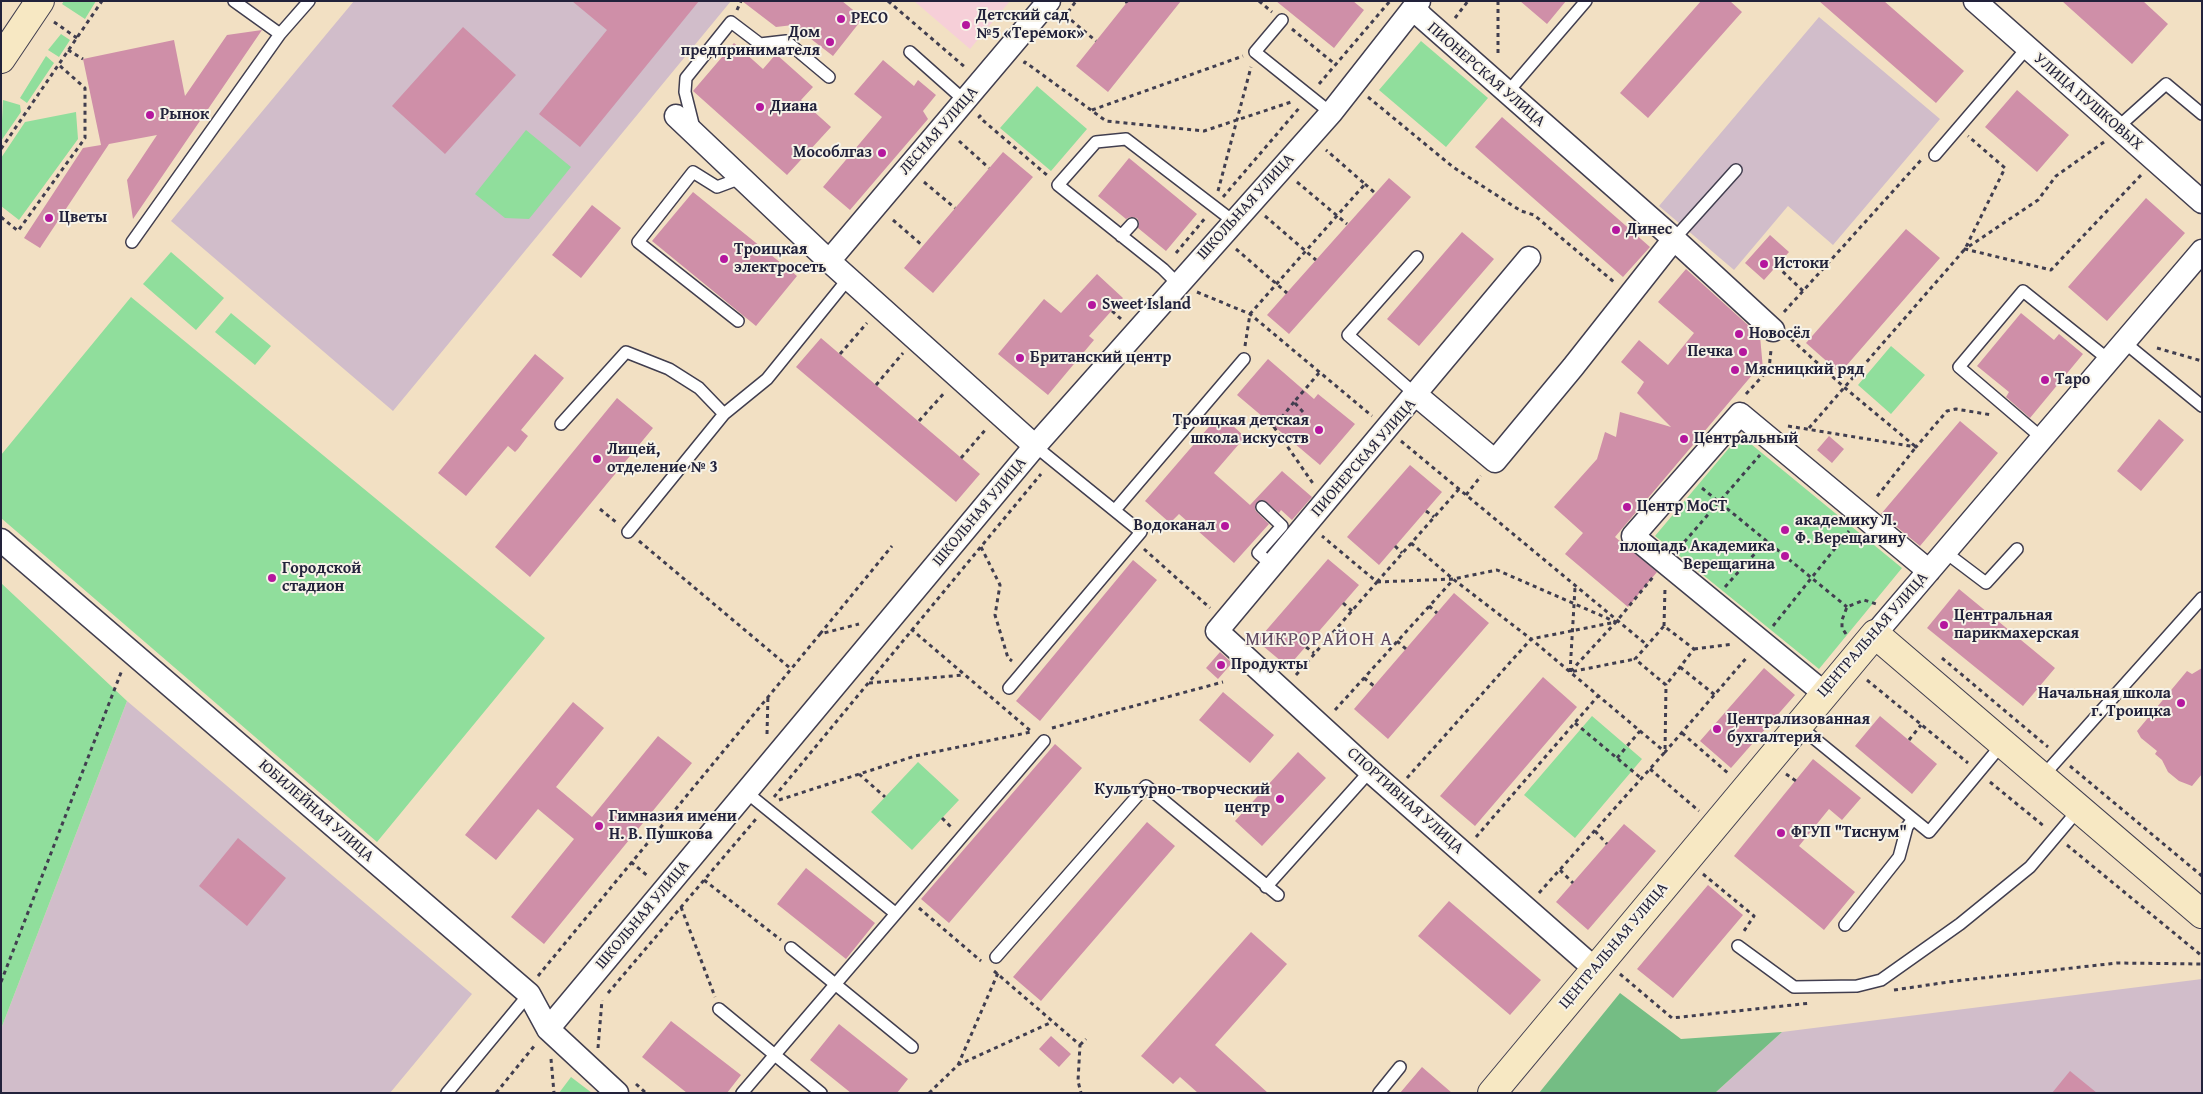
<!DOCTYPE html>
<meta charset="utf-8">
<style>
body{margin:0}
#map{position:relative;width:2203px;height:1094px;overflow:hidden;background:#f2e0c3;font-family:"Gentium Book Plus",serif}
canvas{display:block}
.frame{position:absolute;inset:0;border:2px solid #22223b;pointer-events:none}
</style>
<div id="map">
<canvas width="2203" height="1094"></canvas>
<div class="frame"></div>
</div>
<script>
const c = document.querySelector('canvas').getContext('2d');
c.lineJoin = 'round';
function paint(path, color) { c.fillStyle = color; c.fill(path, 'evenodd'); }
const shape = rows => new Path2D(rows.map(r => 'M' + r).join(''));
function stroke(path, color, width, dash) { c.strokeStyle = color; c.lineWidth = width; c.lineCap = dash ? 'butt' : 'round'; c.setLineDash(dash || []); c.stroke(path); }
function label(font, color, halo, rows, align = 'center') {
  c.font = font + ' "Gentium Book Plus",serif'; c.lineWidth = 4; c.setLineDash([]); c.textBaseline = 'middle'; c.strokeStyle = halo; c.fillStyle = color; for (const [text, x, y, turn = 0] of rows) {
    c.save(); c.translate(x, y); c.rotate((+turn || 0) * Math.PI / 180); c.textAlign = isNaN(turn) ? turn : align; if (halo) c.strokeText(text, 0, 0); c.fillText(text, 0, 0); c.restore();
  }
}
paint(shape([
 [914,1,1010,1,970,49]
]), '#f6cfd8');
paint(shape([
 [354,1,731,1,393,411,171,221],
 [1819,17,1940,119,1833,245,1788,206,1734,270,1659,206],
 [127,701,472,994,390,1093,1,1093,1,1029],
 [2202,979,2202,1093,1715,1093,1782,1032]
]), '#d1bdca');
paint(shape([
 [64,1,96,1,85,19,62,4],
 [61,34,70,40,59,57,48,50],
 [1421,41,1488,98,1446,147,1379,90],
 [46,56,54,63,27,103,20,98],
 [1037,86,1087,129,1051,171,1000,128],
 [3,100,20,105,21,112,1,141],
 [76,112,78,139,19,220,1,206,1,158,25,122],
 [526,130,571,167,529,219,505,218,475,194],
 [171,252,224,298,196,330,143,284],
 [131,297,545,638,377,842,1,518,1,455],
 [231,313,271,346,255,365,215,332],
 [1891,346,1925,375,1891,414,1858,385],
 [1740,435,1902,568,1819,669,1655,536],
 [1,583,127,701,1,1029],
 [1592,716,1642,759,1575,838,1524,795],
 [918,762,959,800,912,850,871,812],
 [571,1077,592,1093,559,1093]
]), '#90de9c');
paint(shape([
 [1620,993,1681,1039,1782,1032,1715,1093,1539,1093]
]), '#74bd84');
paint(shape([
 [572,1,699,1,580,147,539,114,607,30],
 [742,1,842,1,863,18,833,56,793,25,776,27],
 [1128,1,1181,1,1108,92,1076,66],
 [1276,1,1353,1,1364,10,1334,48],
 [1520,1,1566,1,1547,24],
 [1701,1,1730,1,1742,12,1648,118,1620,93],
 [1819,1,1884,1,1964,71,1936,103],
 [2062,1,2143,1,2168,24,2132,64],
 [463,27,516,75,445,154,392,106],
 [262,30,133,219,127,180,157,135,109,144,40,248,24,238,83,148,101,145,83,59,174,40,185,96,227,35],
 [734,43,763,69,776,54,813,87,801,100,831,127,787,175,693,91],
 [883,60,914,86,918,80,936,95,923,111,928,119,850,210,823,187,882,117,854,94],
 [2017,90,2069,135,2037,172,1985,127],
 [1502,117,1650,247,1623,277,1475,147],
 [1003,152,1033,177,933,293,904,268],
 [1129,158,1197,214,1166,251,1138,228,1139,222,1137,218,1130,217,1126,219,1098,196],
 [1389,178,1411,197,1289,334,1267,315],
 [693,192,797,276,756,326,652,241],
 [2146,198,2185,233,2107,321,2068,287],
 [592,205,621,228,581,278,552,255],
 [1906,229,1940,258,1840,373,1806,343],
 [1462,232,1494,259,1419,346,1387,319],
 [1770,235,1789,252,1764,280,1745,263],
 [1686,269,1760,336,1763,369,1753,374,1615,537,1657,572,1628,607,1565,554,1583,533,1554,507,1597,459,1605,432,1616,437,1620,412,1671,427,1637,393,1644,382,1621,362,1639,340,1668,365,1694,333,1658,302],
 [1097,274,1123,298,1089,336,1094,340,1048,395,998,354,1044,299,1061,313],
 [2021,313,2054,340,2059,334,2083,354,2030,418,2006,397,2009,392,1977,366],
 [821,338,980,474,956,502,796,367],
 [535,354,564,378,521,430,528,436,518,449,515,452,508,446,466,496,438,473],
 [1268,359,1314,399,1318,394,1355,424,1320,465,1237,395],
 [617,398,653,428,530,577,495,547],
 [1220,414,1245,437,1214,473,1250,505,1282,471,1312,497,1292,520,1281,510,1279,513,1264,500,1257,502,1255,510,1269,524,1234,563,1179,514,1170,523,1145,501],
 [2159,419,2184,440,2141,491,2117,471],
 [1960,421,1998,453,1920,546,1881,514],
 [1829,436,1844,449,1832,463,1817,450],
 [1410,465,1442,492,1379,565,1347,537],
 [1328,559,1359,585,1288,667,1257,641],
 [1133,560,1157,580,1040,721,1016,701],
 [1959,589,2055,668,2023,706,1927,628],
 [1454,593,1489,623,1388,739,1354,709],
 [1220,652,1232,663,1218,679,1206,668],
 [1764,668,1795,695,1731,768,1700,741],
 [2202,668,2202,774,2192,786,2179,781,2168,772,2162,760,2155,754,2157,751,2141,738,2137,731,2187,671,2192,674],
 [1543,677,1577,707,1475,826,1440,796],
 [1223,692,1274,735,1250,763,1199,720],
 [573,702,604,728,556,787,592,817,658,736,692,763,544,944,511,917,574,839,538,809,496,860,465,835],
 [1880,716,1937,764,1912,794,1855,746],
 [1055,744,1082,768,949,923,921,899],
 [1298,752,1326,778,1262,846,1235,821],
 [1813,759,1861,798,1842,820,1829,809,1799,846,1855,892,1824,930,1734,856],
 [1147,822,1175,846,1041,1001,1013,977],
 [1624,824,1656,851,1588,930,1556,902],
 [238,838,286,878,247,926,199,886],
 [806,868,875,923,846,959,777,904],
 [1708,885,1743,915,1673,998,1637,969],
 [1449,901,1541,980,1510,1015,1418,936],
 [1251,932,1287,964,1215,1045,1268,1093,1198,1093,1180,1077,1173,1084,1141,1056],
 [671,1021,741,1075,727,1093,687,1093,642,1057],
 [839,1024,908,1079,897,1093,851,1093,810,1060],
 [1051,1036,1071,1054,1059,1067,1039,1049],
 [1422,1067,1452,1093,1400,1093],
 [2070,1071,2097,1093,2052,1093]
]), '#cf8fa8');
const service = shape([
 [234,1,280,34,309,1],
 [1282,20,1255,52,1331,113],
 [910,52,964,100],
 [1507,93,1586,1],
 [694,128,685,92,686,78,731,22,760,44,786,41,829,77],
 [2117,128,2166,84,2202,114],
 [1935,155,2027,48],
 [1121,236,1132,224],
 [1674,239,1736,170],
 [132,242,280,34],
 [1178,284,1163,269,1058,185,1096,142,1126,139,1233,221],
 [738,321,638,242,693,172,717,187,741,178],
 [2124,342,2202,406],
 [1415,394,1348,335,1417,257],
 [561,424,626,352,669,369,699,388,724,414,767,379,848,279],
 [2042,438,1959,367,2023,291,2109,360],
 [1262,507,1282,526,1258,553,1272,565],
 [1115,510,1244,359],
 [628,532,724,414],
 [1945,552,1986,583,2017,549],
 [1009,688,1141,532,1035,446],
 [1810,735,1929,832,2003,743],
 [2042,777,2202,598],
 [746,792,895,913],
 [1266,887,1370,771],
 [1845,925,1899,857,1907,827,1913,819],
 [1738,946,1794,987,1857,986,1881,980,1960,924,2030,867,2079,809],
 [791,948,912,1047],
 [996,957,1146,786,1278,895],
 [719,1009,821,1093],
 [447,1093,529,994],
 [742,1093,1044,741],
 [1379,1093,1400,1067]
]);
const minor = shape([
 [1975,1,2202,202],
 [1414,7,1422,17,1674,239,1773,330],
 [676,116,829,261,1035,446],
 [829,261,1049,1],
 [1415,394,1529,258],
 [1,540,529,994,548,1029,617,1093],
 [1875,634,2202,251],
 [1824,693,1633,536,1740,414,1929,571],
 [1595,969,1370,771,1217,631,1415,394,1495,461,1573,367,1674,239],
 [548,1029,1035,446,1331,113,1419,1]
]);
const secondary = shape([
 [1,59,40,1],
 [1492,1093,1875,634,2202,914]
]);
stroke(service, '#413e4f', 14);
stroke(minor, '#413e4f', 25);
stroke(secondary, '#413e4f', 30);
stroke(shape([
 [888,1,966,68],
 [1126,1,1127,3],
 [1259,1,1272,12],
 [1498,1,1498,56],
 [737,10,741,1],
 [1068,12,1076,1],
 [1065,15,1096,41],
 [1455,18,1468,1],
 [54,22,77,38],
 [1292,29,1336,65],
 [68,50,83,59],
 [1024,64,1025,62,1106,121,1204,131,1294,101],
 [1319,84,1390,1],
 [1368,97,1453,167,1521,211,1534,215,1614,282],
 [1092,110,1243,56],
 [981,115,979,117,1048,176],
 [959,141,989,168],
 [2104,142,2056,176,2038,200,1965,249,2051,270,2142,174],
 [1,149,102,1],
 [924,182,955,208],
 [1297,182,1347,224],
 [1365,184,1375,193],
 [1218,191,1251,67],
 [1223,197,1300,107],
 [1265,216,1316,260],
 [1,217,18,231,85,138,85,88,59,65],
 [893,220,923,246],
 [1236,249,1287,293],
 [1176,253,1206,217],
 [1777,266,1803,291],
 [1197,292,1250,314,1372,416],
 [1112,311,1121,319],
 [1784,312,1922,159],
 [1791,339,1845,388,1916,447,1875,499],
 [1245,346,1250,314,1365,184,1326,150],
 [2157,348,2202,361],
 [840,354,867,323],
 [876,385,903,353],
 [1746,394,1769,369,1771,350],
 [1294,402,1274,427,1314,485],
 [1303,412,1294,402,1319,373],
 [919,421,945,392],
 [1788,426,1916,447,1947,411,1956,409,1992,415],
 [1809,428,1965,249,2005,168,1968,136],
 [1401,441,1647,645],
 [961,458,987,428],
 [1702,488,1847,607],
 [1466,495,1481,476],
 [600,509,617,523],
 [1426,511,1434,517],
 [639,541,790,668],
 [1411,543,1453,579,1531,639,1665,752,1748,656],
 [1395,546,1402,553],
 [981,547,1000,585,995,615,1008,658,1012,661],
 [1679,548,1760,455],
 [1144,549,1210,608],
 [1377,582,1453,579,1497,570,1616,622,1653,577],
 [1377,582,1459,489],
 [1725,587,1766,541],
 [1343,603,1352,611],
 [1429,606,1437,613],
 [1664,626,1665,588],
 [1773,626,1849,531],
 [911,629,1032,732],
 [820,634,892,546],
 [1846,634,1842,628,1842,620,1847,607,1864,600,1876,604],
 [1397,641,1406,649],
 [1306,647,1314,653],
 [1694,649,1733,644],
 [1942,658,2048,747],
 [1680,667,1715,695],
 [1570,672,1575,588],
 [1296,675,1377,582,1322,536],
 [1364,678,1374,686],
 [1867,680,1968,763],
 [869,683,964,675],
 [1335,710,1453,580],
 [1575,723,1642,779],
 [1052,728,1223,682],
 [1682,733,1729,774],
 [767,734,768,695],
 [1909,740,1921,725],
 [1617,758,1640,731],
 [2070,766,2202,876],
 [1650,769,1699,811],
 [859,774,885,797],
 [1786,774,1796,781],
 [1407,778,1531,639,1616,622,1570,672,1635,659],
 [1990,782,2045,827],
 [774,797,1041,474],
 [779,800,915,756,1031,732],
 [942,818,952,828],
 [1595,831,1607,844],
 [1476,837,1598,696],
 [2067,845,2202,956],
 [631,862,649,877],
 [1560,870,1573,883],
 [1703,874,1754,916,1742,934],
 [704,880,781,940],
 [1539,893,1665,752,1666,685,1635,659,1664,626,1694,649,1666,685],
 [681,907,715,997],
 [919,908,981,961],
 [994,971,1080,1045,1078,1081,1081,1093],
 [1620,974,1672,1018,1811,1003],
 [538,976,820,634,859,624],
 [1,982,122,670],
 [1894,990,1955,981,2117,963,2202,964],
 [608,993,756,819],
 [1080,1045,1086,1039],
 [598,1048,602,1000],
 [551,1059,554,1093],
 [958,1065,998,973],
 [636,1084,646,1093],
 [496,1093,535,1045],
 [929,1093,958,1065,1052,1022]
]), '#413e4f', 3, [4, 4]);
stroke(service, '#fff', 11);
stroke(minor, '#fff', 22);
stroke(secondary, '#f7e8c3', 28);
for (const [x, y, r, color] of [
 [841,19,5,"#b5179e"],
 [966,25,5,"#b5179e"],
 [830,42,5,"#b5179e"],
 [760,107,5,"#b5179e"],
 [150,115,5,"#b5179e"],
 [882,153,5,"#b5179e"],
 [49,218,5,"#b5179e"],
 [1616,230,5,"#b5179e"],
 [724,259,5,"#b5179e"],
 [1764,264,5,"#b5179e"],
 [1092,305,5,"#b5179e"],
 [1739,334,5,"#b5179e"],
 [1743,352,5,"#b5179e"],
 [1020,358,5,"#b5179e"],
 [1735,370,5,"#b5179e"],
 [2045,380,5,"#b5179e"],
 [1319,430,5,"#b5179e"],
 [1684,439,5,"#b5179e"],
 [597,459,5,"#b5179e"],
 [1627,507,5,"#b5179e"],
 [1225,526,5,"#b5179e"],
 [1785,530,5,"#b5179e"],
 [1785,556,5,"#b5179e"],
 [272,578,5,"#b5179e"],
 [1944,625,5,"#b5179e"],
 [1221,665,5,"#b5179e"],
 [2181,703,5,"#b5179e"],
 [1717,729,5,"#b5179e"],
 [1280,799,5,"#b5179e"],
 [599,826,5,"#b5179e"],
 [1781,833,5,"#b5179e"]
]) { const dot = new Path2D(); dot.arc(x, y, r, 0, 2 * Math.PI); c.fillStyle = color; c.fill(dot); stroke(dot, '#f7f3e8', 2); }
label('bold 16px', '#22223b', '#f7f3e8', [
 ["Детский сад",976,16],
 ["№5 «Теремок»",976,34],
 ["РЕСО",851,19],
 ["Дом",820,33,"right"],
 ["предпринимателя",820,51,"right"],
 ["Диана",770,107],
 ["Рынок",160,115],
 ["Мособлгаз",872,153,"right"],
 ["Цветы",59,218],
 ["Динес",1626,230],
 ["Троицкая",734,250],
 ["электросеть",734,268],
 ["Истоки",1774,264],
 ["Sweet Island",1102,305],
 ["Новосёл",1749,334],
 ["Печка",1733,352,"right"],
 ["Британский центр",1030,358],
 ["Мясницкий ряд",1745,370],
 ["Таро",2055,380],
 ["Троицкая детская",1309,421,"right"],
 ["школа искусств",1309,439,"right"],
 ["Центральный",1694,439],
 ["Лицей,",607,450],
 ["отделение № 3",607,468],
 ["Центр МоСТ",1637,507],
 ["академику Л.",1795,521],
 ["Ф. Верещагину",1795,539],
 ["Водоканал",1215,526,"right"],
 ["площадь Академика",1775,547,"right"],
 ["Верещагина",1775,565,"right"],
 ["Городской",282,569],
 ["стадион",282,587],
 ["Центральная",1954,616],
 ["парикмахерская",1954,634],
 ["Продукты",1231,665],
 ["Начальная школа",2171,694,"right"],
 ["г. Троицка",2171,712,"right"],
 ["Централизованная",1727,720],
 ["бухгалтерия",1727,738],
 ["Культурно-творческий",1270,790,"right"],
 ["центр",1270,808,"right"],
 ["Гимназия имени",609,817],
 ["Н. В. Пушкова",609,835],
 ["ФГУП \"Тиснум\"",1791,833]
], 'left');
label('16px', '#22223b', '#f7f3e8', [
 ["ПИОНЕРСКАЯ УЛИЦА",1486,75,41],
 ["УЛИЦА ПУШКОВЫХ",2088,102,41],
 ["ЛЕСНАЯ УЛИЦА",939,131,-49],
 ["ШКОЛЬНАЯ УЛИЦА",1246,207,-48],
 ["ПИОНЕРСКАЯ УЛИЦА",1364,458,-49],
 ["ШКОЛЬНАЯ УЛИЦА",980,512,-50],
 ["ЦЕНТРАЛЬНАЯ УЛИЦА",1873,635,-49],
 ["СПОРТИВНАЯ УЛИЦА",1405,801,42],
 ["ЮБИЛЕЙНАЯ УЛИЦА",316,811,41],
 ["ШКОЛЬНАЯ УЛИЦА",643,915,-50],
 ["ЦЕНТРАЛЬНАЯ УЛИЦА",1614,946,-50]
]);
c.letterSpacing = '1px';
label('19px', '#5f4861', '#f7f3e8', [
 ["МИКРОРАЙОН А",1319,640]
]);
c.letterSpacing = '0px';
</script>
